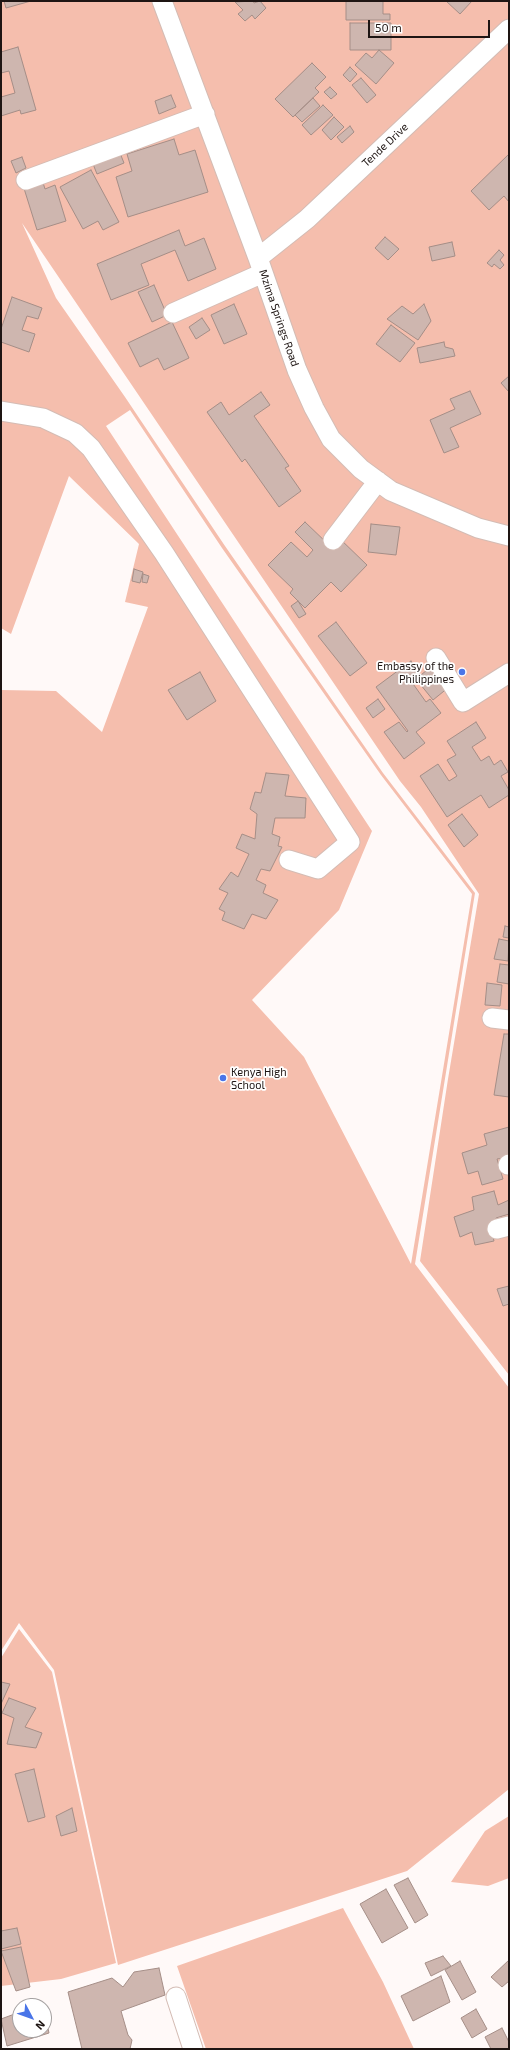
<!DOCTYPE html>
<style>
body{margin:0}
#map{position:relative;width:510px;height:2050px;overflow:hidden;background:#fff9f8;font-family:"Exo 2",sans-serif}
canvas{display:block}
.frame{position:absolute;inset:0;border:2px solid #1e1513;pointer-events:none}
.north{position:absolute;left:12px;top:1998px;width:40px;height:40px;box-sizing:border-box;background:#fff;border:1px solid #a5a1a1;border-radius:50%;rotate:131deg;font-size:11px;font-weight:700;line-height:16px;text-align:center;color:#1e1513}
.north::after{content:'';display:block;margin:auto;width:14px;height:18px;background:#4a75e8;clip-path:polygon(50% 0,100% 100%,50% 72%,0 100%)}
.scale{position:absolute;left:368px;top:20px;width:122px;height:18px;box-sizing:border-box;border:2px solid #1e1513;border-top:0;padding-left:5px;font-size:12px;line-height:14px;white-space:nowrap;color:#1e1513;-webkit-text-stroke:3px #fff;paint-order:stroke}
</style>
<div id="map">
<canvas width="510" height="2050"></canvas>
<div class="frame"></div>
<div class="north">N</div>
<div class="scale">50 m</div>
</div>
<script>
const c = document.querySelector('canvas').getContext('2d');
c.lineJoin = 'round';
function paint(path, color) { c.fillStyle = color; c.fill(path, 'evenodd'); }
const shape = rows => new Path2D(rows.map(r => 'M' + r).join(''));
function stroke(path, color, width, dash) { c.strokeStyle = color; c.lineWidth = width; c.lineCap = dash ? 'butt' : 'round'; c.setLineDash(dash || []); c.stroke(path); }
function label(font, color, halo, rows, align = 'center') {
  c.font = font + ' "Exo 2",sans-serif'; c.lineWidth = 3.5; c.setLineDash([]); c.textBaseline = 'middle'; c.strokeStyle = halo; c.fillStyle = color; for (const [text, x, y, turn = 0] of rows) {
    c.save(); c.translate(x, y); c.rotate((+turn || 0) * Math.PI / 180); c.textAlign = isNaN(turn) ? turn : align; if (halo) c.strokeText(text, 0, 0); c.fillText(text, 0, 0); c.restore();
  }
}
paint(shape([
 [1,1,509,1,509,1375,420,1261,448,1079,479,894,421,807,400,781,22,223,56,298,125,397,225,546,383,773,475,893,415,1264,509,1388,509,1789,407,1871,118,1965,54,1670,19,1623,1,1651,1,690,56,691,102,732,148,607,125,602,139,544,69,476,11,634,1,628],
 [130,410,222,548,381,775,472,894,411,1264,304,1057,252,1000,339,910,372,831,106,426],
 [19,1629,52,1672,116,1963,61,1979,1,1986,1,1658],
 [509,1816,509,1878,488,1886,451,1882,485,1831],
 [343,1908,383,1982,414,2049,206,2049,177,1966]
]), '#f5bead');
const building = shape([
 [4,1,31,1,6,8,4,1],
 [253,1,254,3,260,1,266,8,255,19,252,15,245,21,238,14,243,10,235,2,253,1],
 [346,1,383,1,383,14,390,14,390,20,346,20,346,1],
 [446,1,472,1,460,14,446,1],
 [350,23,391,23,391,50,350,50,350,23],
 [18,47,36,110,21,114,20,110,1,116,1,97,15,93,9,71,1,73,1,52,18,47],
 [379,50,394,63,376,84,355,65,366,53,372,58,379,50],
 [312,63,326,77,315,88,319,92,293,117,275,99,312,63],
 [350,67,357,74,350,82,343,75,350,67],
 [361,78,376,95,367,103,352,85,361,78],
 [330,87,337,94,331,99,324,92,330,87],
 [171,95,176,107,159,114,155,101,171,95],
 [313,98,320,106,302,122,295,115,313,98],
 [323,105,333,115,311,135,302,125,323,105],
 [334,117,344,127,331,140,322,130,334,117],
 [350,126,354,132,342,143,337,137,350,126],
 [174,139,179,155,195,150,208,192,128,217,116,177,132,171,127,154,174,139],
 [120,153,124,163,97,174,93,164,120,153],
 [509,154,509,202,504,196,489,210,471,191,509,154],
 [22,157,26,168,16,173,11,161,22,157],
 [91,170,119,222,103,230,98,221,83,229,60,187,91,170],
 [41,176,45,189,55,185,66,221,37,230,22,182,41,176],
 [179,230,185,246,204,238,216,269,188,281,175,250,141,264,149,285,111,300,97,264,179,230],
 [385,237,399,249,388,260,375,248,385,237],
 [452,242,455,256,432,261,429,247,452,242],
 [499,250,504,255,500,260,504,265,500,269,494,264,492,267,487,263,499,250],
 [154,285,167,315,152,322,138,292,154,285],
 [12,297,42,308,38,319,27,316,22,330,35,334,29,352,1,342,1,329,12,297],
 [234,304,247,334,224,344,211,315,234,304],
 [424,304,431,321,418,340,387,319,402,306,413,314,424,304],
 [202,318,210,330,196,339,189,327,202,318],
 [172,322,189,358,164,370,158,358,140,367,128,343,172,322],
 [391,325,415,343,400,362,376,344,391,325],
 [444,342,445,347,453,349,455,356,420,363,417,348,444,342],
 [509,376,509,392,501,383,509,376],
 [470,391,481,414,450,428,459,447,444,453,430,420,455,409,450,399,470,391],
 [261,392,270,405,254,416,289,466,285,468,301,491,279,507,245,459,242,462,207,412,221,402,229,415,261,392],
 [305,522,329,545,337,536,367,565,341,592,331,582,305,608,290,593,293,589,268,565,291,542,307,557,313,550,295,532,305,522],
 [371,524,400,527,396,555,368,552,371,524],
 [134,569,143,572,140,583,132,581,134,569],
 [143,574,149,576,147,583,142,582,143,574],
 [298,601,306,614,299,618,291,606,298,601],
 [336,622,367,663,350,676,318,636,336,622],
 [411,661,420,674,411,681,426,702,430,699,441,713,416,732,425,743,404,759,384,732,399,722,407,732,408,731,376,687,411,661],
 [432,666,449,687,433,700,416,679,432,666],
 [200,672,216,701,187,720,168,690,200,672],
 [378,699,385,709,373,718,366,708,378,699],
 [476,722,486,738,472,747,481,761,489,756,494,765,501,760,508,772,501,776,509,790,509,795,489,808,481,795,447,817,420,776,438,764,449,781,457,776,447,760,456,755,447,741,476,722],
 [266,773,289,775,285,796,306,798,305,818,275,818,272,834,280,837,278,846,282,847,270,871,261,869,256,880,266,885,263,893,278,900,266,919,252,914,244,929,222,920,225,912,219,909,228,893,219,889,231,872,238,877,249,854,236,848,242,834,255,839,257,814,250,809,255,792,261,793,266,773],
 [462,814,478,835,464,847,448,825,462,814],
 [505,926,509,927,509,938,503,937,505,926],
 [499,939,509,941,508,961,494,959,499,939],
 [500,964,509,965,509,984,497,982,500,964],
 [487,983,502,985,500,1006,485,1005,487,983],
 [504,1034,509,1034,509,1097,494,1095,504,1034],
 [509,1127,509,1157,497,1159,503,1179,482,1185,478,1171,468,1174,462,1153,487,1145,484,1134,509,1127],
 [494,1191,498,1205,509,1200,509,1214,496,1218,496,1223,490,1224,494,1241,475,1245,472,1232,460,1237,454,1217,474,1210,472,1197,494,1191],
 [509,1286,509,1304,503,1306,497,1289,509,1286],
 [1,1682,10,1684,1,1704,1,1682],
 [9,1698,36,1708,25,1727,42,1733,36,1748,7,1744,14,1718,2,1713,9,1698],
 [34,1769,45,1817,28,1822,15,1774,34,1769],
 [72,1808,77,1831,61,1836,56,1816,72,1808],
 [408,1878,428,1915,415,1923,394,1885,408,1878],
 [386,1889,408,1928,382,1943,360,1904,386,1889],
 [17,1928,21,1944,1,1949,1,1931,17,1928],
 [21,1947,30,1987,16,1991,1,1951,21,1947],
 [443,1956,451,1966,431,1976,425,1963,443,1956],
 [509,1960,509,1981,502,1987,491,1977,509,1960],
 [460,1961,476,1992,462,2000,445,1970,460,1961],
 [159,1968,165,1995,121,2011,128,2035,132,2040,130,2049,82,2049,68,1992,112,1978,123,1987,134,1972,159,1968],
 [441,1976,450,2002,413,2021,401,1996,441,1976],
 [476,2009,487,2029,472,2038,461,2018,476,2009],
 [44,2010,49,2033,7,2046,1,2019,20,2012,20,2030,44,2030,44,2010],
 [502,2028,509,2042,509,2049,491,2049,485,2037,502,2028]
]);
paint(building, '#ceb6af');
stroke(building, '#a58e87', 1);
const minor = shape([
 [162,1,258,258,297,370,314,408,331,439,361,469,391,491,478,528,509,536],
 [26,180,205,114],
 [258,258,307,219,509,29],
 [173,313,263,273],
 [1,411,43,418,75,433,91,448,164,553,350,842,318,869,289,860],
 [333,540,378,481],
 [436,658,463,702,509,673],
 [492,1018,509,1020],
 [508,1165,509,1164],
 [497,1229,509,1226],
 [176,1997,193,2049]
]);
stroke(minor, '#d4bcb4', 21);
stroke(minor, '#fff', 19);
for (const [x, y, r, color] of [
 [462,672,4,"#4a75e8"],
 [223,1078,4,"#4a75e8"]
]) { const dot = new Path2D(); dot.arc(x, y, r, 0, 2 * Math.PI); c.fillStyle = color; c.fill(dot); stroke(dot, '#fff', 1.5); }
label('11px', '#1e1513', '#fff', [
 ["Tende Drive",385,145,-43],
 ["Mzima Springs Road",279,318,71]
]);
label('11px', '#1e1513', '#fff', [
 ["Embassy of the",454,666],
 ["Philippines",454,679],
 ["Kenya High",231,1072,"left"],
 ["School",231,1085,"left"]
], 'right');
</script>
